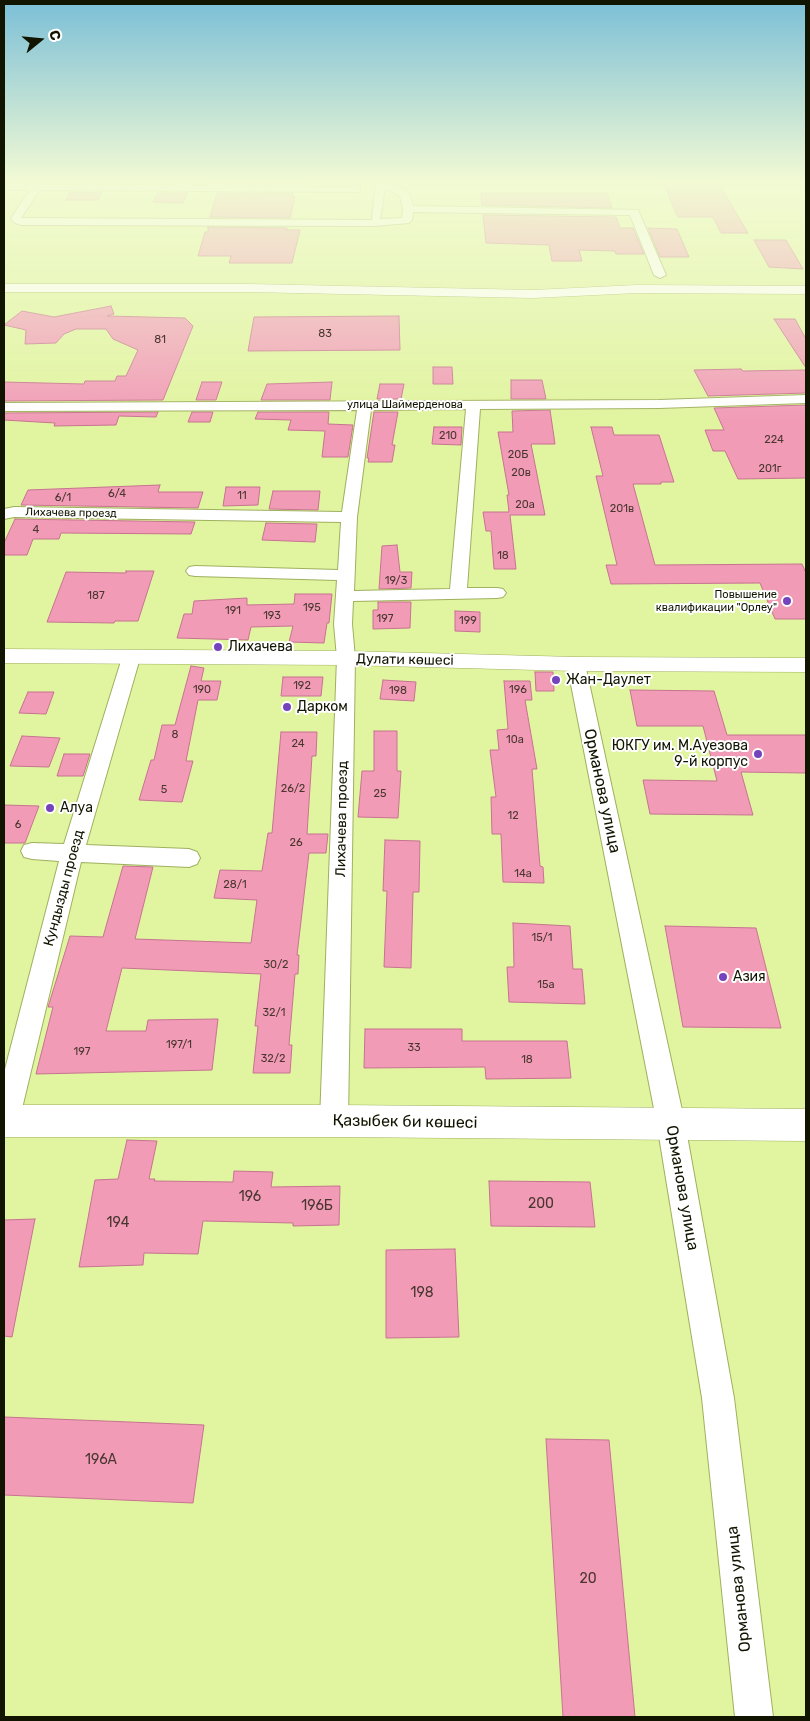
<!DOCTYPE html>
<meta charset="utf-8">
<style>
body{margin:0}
#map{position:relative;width:810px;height:1721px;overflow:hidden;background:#e1f4a0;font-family:Rubik,sans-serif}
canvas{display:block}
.frame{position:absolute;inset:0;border:5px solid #111500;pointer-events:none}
.north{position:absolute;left:15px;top:15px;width:50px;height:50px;-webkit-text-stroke:4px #fff;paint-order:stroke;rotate:73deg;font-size:14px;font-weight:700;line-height:20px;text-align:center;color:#111500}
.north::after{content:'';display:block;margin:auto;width:18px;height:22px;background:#111500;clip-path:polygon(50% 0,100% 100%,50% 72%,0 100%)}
</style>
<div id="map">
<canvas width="810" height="1721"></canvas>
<div class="frame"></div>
<div class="north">С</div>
</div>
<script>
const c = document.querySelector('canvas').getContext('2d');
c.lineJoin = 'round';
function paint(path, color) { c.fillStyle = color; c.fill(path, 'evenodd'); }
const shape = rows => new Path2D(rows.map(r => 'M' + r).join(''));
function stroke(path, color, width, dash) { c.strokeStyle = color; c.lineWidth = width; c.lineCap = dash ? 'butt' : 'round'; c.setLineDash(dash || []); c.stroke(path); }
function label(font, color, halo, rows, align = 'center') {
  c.font = font + ' Rubik,sans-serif'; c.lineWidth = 4; c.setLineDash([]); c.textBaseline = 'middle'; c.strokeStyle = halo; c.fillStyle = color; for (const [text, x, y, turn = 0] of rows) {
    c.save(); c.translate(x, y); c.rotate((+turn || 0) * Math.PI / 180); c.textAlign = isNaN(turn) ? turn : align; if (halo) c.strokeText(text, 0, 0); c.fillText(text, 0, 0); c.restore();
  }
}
const building = shape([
 [221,181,296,181,295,185,220,184,221,181],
 [662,181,717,181,748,233,721,233,713,217,678,217,662,181],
 [70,192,102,192,98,200,66,200,70,192],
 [158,193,188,193,183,203,153,202,158,193],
 [217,193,293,193,292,197,295,197,290,218,210,217,217,193],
 [481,193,607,193,612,208,482,205,481,193],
 [483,215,616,217,620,228,633,228,644,254,616,254,615,251,579,250,582,261,552,261,549,245,486,243,483,215],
 [208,227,287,228,287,230,300,230,292,263,229,263,231,256,198,256,205,232,208,232,208,227],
 [648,228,677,229,689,257,660,257,648,228],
 [754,240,786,240,803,269,769,267,754,240],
 [111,306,114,314,107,316,185,318,193,326,163,400,4,401,4,382,84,384,85,381,115,381,117,376,126,376,138,350,113,339,106,329,76,329,64,334,56,343,25,344,26,330,4,325,22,311,54,317,111,306],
 [399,316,400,350,248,351,254,317,399,316],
 [774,319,795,319,806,339,806,368,774,319],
 [433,367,452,367,453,384,433,384,433,367],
 [741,369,743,371,806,370,806,393,708,396,694,370,741,369],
 [511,380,542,380,546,399,511,399,511,380],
 [202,382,222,382,216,400,196,400,202,382],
 [332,382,330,400,261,400,267,384,332,382],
 [380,384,404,384,401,399,377,399,380,384],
 [806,405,806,478,738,479,725,451,713,451,705,430,724,430,714,408,806,405],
 [550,410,555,444,531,444,545,515,510,515,516,569,494,569,491,531,486,531,483,512,509,512,507,495,509,495,498,432,513,432,512,411,550,410],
 [158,412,156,417,119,416,116,425,54,426,55,423,4,420,4,413,158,412],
 [192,412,213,412,210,422,188,422,192,412],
 [258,412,329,412,328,424,353,425,348,457,322,457,325,431,288,430,291,420,255,419,258,412],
 [374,412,398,412,392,445,395,445,392,462,368,462,369,458,367,458,374,412],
 [434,427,462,427,461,445,432,444,434,427],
 [591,427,612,427,614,435,659,435,674,482,661,482,661,484,633,484,655,565,802,564,806,573,806,619,775,619,760,583,611,584,606,565,617,565,596,476,603,476,591,427],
 [160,485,158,492,203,492,198,508,21,505,28,490,160,485],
 [226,487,260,487,258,505,223,506,226,487],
 [273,491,320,491,318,510,269,509,273,491],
 [15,519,195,522,191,534,61,533,59,539,33,539,27,555,4,555,4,543,15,519],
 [266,523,317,524,315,542,262,540,266,523],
 [397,545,400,572,412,572,411,588,379,589,382,546,397,545],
 [126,571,154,571,138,621,115,621,114,623,47,622,66,572,126,573,126,571],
 [295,594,332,594,329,623,327,623,324,643,289,642,293,626,251,627,248,640,177,638,184,614,192,614,194,601,247,598,247,605,294,604,295,594],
 [378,602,411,602,410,628,373,629,373,610,378,610,378,602],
 [455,611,480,612,480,632,455,631,455,611],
 [191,666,204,668,201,681,221,681,217,700,198,700,186,761,193,761,182,802,139,800,151,760,154,760,162,725,175,725,191,666],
 [535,672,553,672,554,691,536,691,535,672],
 [283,677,323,677,321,696,281,696,283,677],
 [383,680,416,682,414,701,380,699,383,680],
 [504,681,530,681,532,700,525,700,537,769,532,769,540,866,543,867,544,883,503,882,501,834,492,834,491,797,496,797,490,750,499,750,497,730,508,729,504,681],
 [630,690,714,691,727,735,806,735,806,773,741,772,753,815,650,814,643,780,717,781,703,726,637,726,630,690],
 [28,692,54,692,46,714,19,713,28,692],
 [374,731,397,731,397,771,401,771,398,818,358,817,362,771,374,771,374,731],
 [281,732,317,732,316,756,312,756,307,834,328,834,326,853,309,853,297,955,299,955,298,974,295,974,289,1045,292,1045,290,1073,253,1073,258,1026,255,1026,261,974,122,968,106,1031,146,1031,148,1020,218,1019,212,1070,36,1074,53,1007,48,1007,70,936,103,937,123,866,153,867,135,939,251,943,257,900,214,898,220,870,262,871,268,833,272,833,281,732],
 [22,736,60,738,49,767,10,766,22,736],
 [64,754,90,754,83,776,57,776,64,754],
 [4,805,39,806,25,843,4,843,4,805],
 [385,840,420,841,419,892,413,892,411,968,384,967,387,891,383,891,385,840],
 [513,923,570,926,573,969,582,969,585,1004,509,1002,507,967,514,967,513,923],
 [665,926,756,928,781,1028,683,1027,665,926],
 [365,1029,462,1029,462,1041,567,1041,571,1078,486,1079,485,1067,364,1068,365,1029],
 [127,1140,157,1141,149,1179,155,1179,154,1181,233,1182,234,1171,273,1172,271,1187,340,1186,339,1225,293,1226,293,1223,203,1221,198,1254,144,1253,143,1265,79,1267,95,1180,118,1179,127,1140],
 [489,1181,590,1182,595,1227,491,1226,489,1181],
 [35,1219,12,1337,4,1336,4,1220,35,1219],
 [455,1249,459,1337,386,1338,386,1250,455,1249],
 [4,1417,204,1425,193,1503,4,1495,4,1417],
 [546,1439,609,1440,635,1717,563,1717,546,1439]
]);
paint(building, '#f19bb7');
stroke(building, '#c6738f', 1);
const street = shape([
 [376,181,386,181,406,190,410,195,413,206,638,210,666,275,660,278,654,275,630,215,413,212,412,220,409,223,374,226,21,225,13,222,11,218,30,190,4,190,4,184,356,187,360,188,360,192,40,190,21,218,372,220,376,181],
 [385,188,400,196,403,209,402,218,380,219,385,188],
 [806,395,806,403,659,408,480,409,467,588,497,588,503,589,506,593,503,597,497,598,353,601,352,624,355,658,348,1121,344,1130,334,1134,324,1130,320,1121,337,658,334,624,337,580,195,576,189,575,186,571,189,567,195,566,338,570,341,522,14,517,4,519,4,509,14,507,342,512,357,410,4,411,4,403,659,400,806,395],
 [466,409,450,589,354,591,357,517,371,410,466,409],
 [131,652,138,654,140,658,86,845,189,849,197,852,200,858,197,864,189,867,81,862,19,1121,15,1130,5,1134,4,1073,59,861,32,859,24,857,21,851,24,845,32,843,64,844,122,658,124,654,131,652],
 [576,658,583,660,585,664,685,1124,734,1398,773,1717,735,1717,702,1398,657,1124,567,664,569,660,576,658]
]);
const secondary = shape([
 [4,649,346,651,576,657,806,658,806,672,576,671,346,665,4,663,4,649],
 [4,1105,334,1105,806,1109,806,1141,334,1137,4,1137,4,1105]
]);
const primary = shape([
 [4,284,249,284,533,290,637,285,806,286,806,294,637,293,533,298,249,292,4,292,4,284]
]);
stroke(street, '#9fb05f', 2);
stroke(secondary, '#9fb05f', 1);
stroke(primary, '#9fb05f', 1);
paint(street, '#fff');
paint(secondary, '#fff');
paint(primary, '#fff');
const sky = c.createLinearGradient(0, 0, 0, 422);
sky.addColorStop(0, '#7bbfd7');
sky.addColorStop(0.43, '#f2fad4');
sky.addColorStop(1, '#f2fad400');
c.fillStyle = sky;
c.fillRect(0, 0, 810, 422);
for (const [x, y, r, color] of [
 [787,601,5,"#7543bb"],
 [218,647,5,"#7543bb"],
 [556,680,5,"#7543bb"],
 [287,707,5,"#7543bb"],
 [758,754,5,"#7543bb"],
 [50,808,5,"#7543bb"],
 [723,977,5,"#7543bb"]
]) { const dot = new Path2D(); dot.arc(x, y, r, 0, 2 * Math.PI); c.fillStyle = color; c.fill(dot); stroke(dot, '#fff', 2); }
label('11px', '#49362e', null, [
 ["83",325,334],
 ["81",160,340],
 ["210",448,436],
 ["224",774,440],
 ["20Б",518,455],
 ["201г",770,469],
 ["20в",521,473],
 ["6/4",117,494],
 ["11",242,496],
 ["6/1",63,498],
 ["20а",525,505],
 ["201в",622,509],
 ["4",36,530],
 ["18",503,556],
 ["19/3",396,581],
 ["187",96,596],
 ["195",312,608],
 ["191",233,611],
 ["193",272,616],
 ["197",385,619],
 ["199",468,621],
 ["192",302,686],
 ["190",202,690],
 ["196",518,690],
 ["198",398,691],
 ["8",175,735],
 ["10а",515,740],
 ["24",298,744],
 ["26/2",293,789],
 ["5",164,790],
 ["25",380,794],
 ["12",513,816],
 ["6",18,825],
 ["26",296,843],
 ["14а",523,874],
 ["28/1",235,885],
 ["15/1",542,938],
 ["30/2",276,965],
 ["15а",546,985],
 ["32/1",274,1013],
 ["197/1",179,1045],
 ["33",414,1048],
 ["197",82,1052],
 ["32/2",273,1059],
 ["18",527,1060]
]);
label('11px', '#111500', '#fff', [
 ["улица Шаймерденова",405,405],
 ["Лихачева проезд",71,513,1]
]);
label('11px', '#111500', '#fff', [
 ["Повышение",777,595],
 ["квалификации \"Орлеу\"",777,608]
], 'right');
label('14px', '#111500', '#fff', [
 ["Лихачева",228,647],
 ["Жан-Даулет",566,680],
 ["Дарком",297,707],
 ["ЮКГУ им. М.Ауезова",748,746,"right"],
 ["9-й корпус",748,762,"right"],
 ["Алуа",60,808],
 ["Азия",733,977]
], 'left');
label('14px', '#111500', '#fff', [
 ["Дулати көшесі",405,660,1],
 ["Лихачева проезд",342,819,-89],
 ["Кундызды проезд",64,888,-75]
]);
label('14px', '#49362e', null, [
 ["196",250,1197],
 ["200",541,1204],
 ["196Б",317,1206],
 ["194",118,1223],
 ["198",422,1293],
 ["196А",101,1460],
 ["20",588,1579]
]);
label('16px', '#111500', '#fff', [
 ["Орманова улица",602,791,78],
 ["Қазыбек би көшесі",405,1122,1],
 ["Орманова улица",682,1188,80],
 ["Орманова улица",739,1589,-96]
]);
</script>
